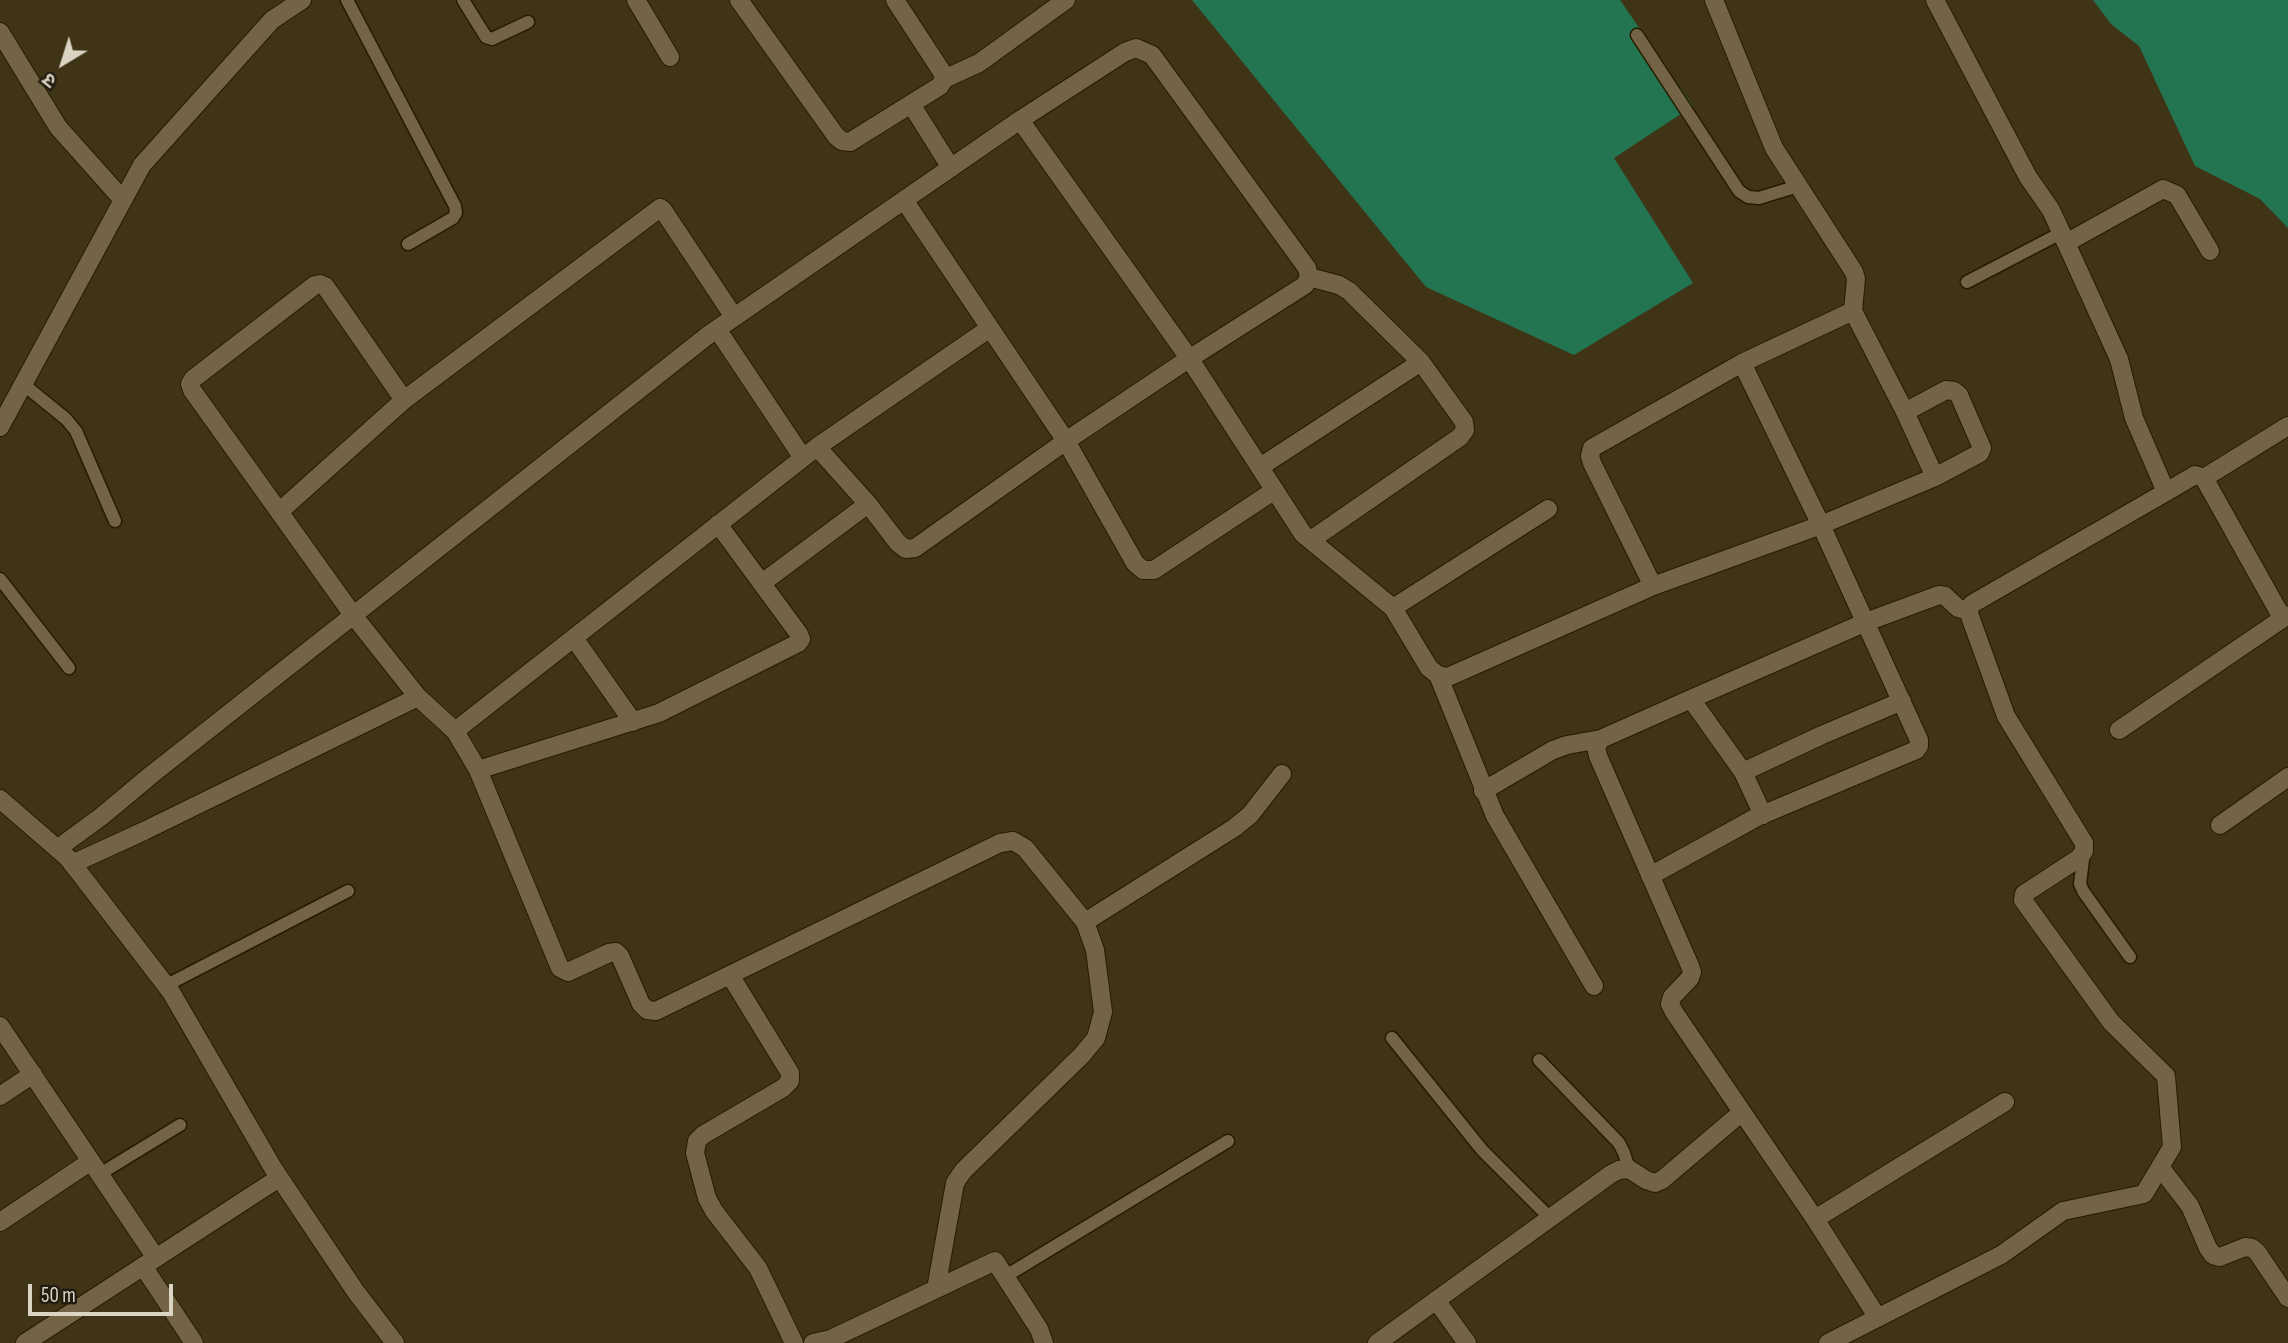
<!DOCTYPE html>
<meta charset="utf-8">
<style>
body{margin:0}
#map{position:relative;width:2288px;height:1343px;overflow:hidden;background:#403416;font-family:"Sofia Sans Condensed","Noto Sans Devanagari",sans-serif}
canvas{display:block}
.north{position:absolute;left:28px;top:28px;width:70px;height:70px;-webkit-text-stroke:5px #221d10;paint-order:stroke;rotate:218deg;font-size:19px;font-weight:700;line-height:28px;text-align:center;color:#dbd4c3}
.north::after{content:'';display:block;margin:auto;width:24px;height:32px;background:#dbd4c3;clip-path:polygon(50% 0,100% 100%,50% 72%,0 100%)}
.scale{position:absolute;left:28px;top:1284px;width:145px;height:32px;box-sizing:border-box;border:4px solid #dbd4c3;border-top:0;padding-left:9px;font-size:21px;line-height:24px;white-space:nowrap;color:#dbd4c3;-webkit-text-stroke:5px #221d10;paint-order:stroke}
</style>
<div id="map">
<canvas width="2288" height="1343"></canvas>
<div class="north">उ</div>
<div class="scale">50 m</div>
</div>
<script>
const c = document.querySelector('canvas').getContext('2d');
c.lineJoin = 'round';
function paint(path, color) { c.fillStyle = color; c.fill(path, 'evenodd'); }
const shape = rows => new Path2D(rows.map(r => 'M' + r).join(''));
function stroke(path, color, width, dash) { c.strokeStyle = color; c.lineWidth = width; c.lineCap = dash ? 'butt' : 'round'; c.setLineDash(dash || []); c.stroke(path); }
paint(shape([
 [1192,0,1620,0,1693,106,1614,158,1693,283,1574,355,1426,287],
 [2093,0,2288,0,2288,228,2260,199,2195,166,2139,46,2111,24]
]), '#237450');
const service = shape([
 [347,0,455,206,456,213,453,218,408,244],
 [463,0,486,37,492,39,528,22],
 [1637,35,1739,191,1748,197,1759,198,1798,186],
 [1967,282,2061,233],
 [23,384,66,419,76,431,115,521],
 [0,579,69,668],
 [2084,851,2080,884,2083,891,2130,957],
 [165,986,348,891],
 [1392,1038,1482,1150,1550,1218],
 [1539,1060,1619,1143,1624,1153,1629,1169],
 [100,1174,180,1125],
 [1006,1276,1228,1141]
]);
const minor = shape([
 [636,0,670,57],
 [739,0,836,136,842,141,850,142,911,104],
 [895,0,942,72,944,79,940,86,911,104,951,168],
 [1714,0,1774,148,1854,272,1856,279,1853,311,1905,412,1935,477],
 [1935,0,2028,177,2051,210,2119,359,2134,418,2166,492,2195,475,2204,478,2280,614,2288,616],
 [0,32,58,127,123,200],
 [944,79,979,63,1066,0],
 [1020,120,1189,358,1303,534,1393,608,1429,668,1438,675,1448,677,1653,586,1821,525,1935,477,1980,453,1982,448,1959,395,1954,391,1946,390,1905,412],
 [904,200,1066,441,1135,563,1143,570,1154,570,1275,490],
 [2066,243,2163,189,2177,195,2210,251],
 [1309,277,1339,285,1349,291,1421,362,1464,422,1465,430,1460,437,1311,540],
 [717,329,803,458],
 [404,400,325,286,320,284,315,285,193,379,190,384,192,390,353,615,418,697],
 [817,447,990,328],
 [1260,467,1421,362],
 [2204,478,2288,426],
 [279,512,404,400,660,208,663,210,734,317],
 [762,583,868,504],
 [1653,586,1592,463,1590,456,1592,448,1742,363,1853,311],
 [1393,608,1548,509],
 [574,638,633,722],
 [1438,675,1495,816,1594,986],
 [1691,699,1743,772,1763,815],
 [2119,730,2285,617],
 [455,731,478,770,560,968,568,972,609,953,616,952,620,956,641,1004,647,1010,656,1011,1000,843,1013,841,1025,848,1085,922,1095,950,1103,1012,1096,1038,1082,1055,963,1171,955,1183,936,1289],
 [478,770,659,713,798,643,801,639,799,634,718,524],
 [1743,772,1822,735,1902,701],
 [1483,791,1553,750,1567,745,1601,739],
 [0,799,68,858,171,992,273,1168,356,1292,395,1343],
 [2220,825,2288,777],
 [57,849,102,816,151,775,707,336,1020,120,1125,52,1136,48,1152,55,1307,268,1309,277,1305,285,1181,364,1066,441,915,548,906,549,898,543,868,504,817,447,455,731,418,697,144,831,72,864],
 [1650,876,1757,817,1916,750,1919,746,1919,740,1821,525,1742,363],
 [1085,922,1234,828,1250,815,1282,774],
 [730,975,790,1073,790,1081,783,1088,703,1135,697,1141,695,1153,707,1198,714,1211,758,1268,794,1343],
 [0,1026,156,1258],
 [0,1096,33,1074],
 [2160,1167,2190,1206,2208,1248,2213,1255,2220,1257,2245,1247,2252,1248,2257,1252,2288,1298],
 [1815,1219,2005,1102],
 [0,1222,91,1161],
 [143,1266,194,1343],
 [1436,1300,1467,1343],
 [1878,1318,1815,1219,1674,1012,1670,1004,1672,997,1690,978,1692,972,1690,966,1598,756,1596,747,1601,739,1691,699,1866,622,1939,595,1945,596,1958,608,1968,611],
 [25,1343,279,1178],
 [813,1343,831,1339,995,1261,1039,1329,1044,1343],
 [1377,1343,1611,1174,1619,1170,1629,1169,1646,1180,1655,1183,1662,1180,1742,1112],
 [1828,1343,2001,1255,2063,1211,2144,1194,2172,1147,2166,1076,2111,1022,2023,900,2024,894,2079,858,2084,851,2084,843,2006,716,1968,611,1972,604,2166,492]
]);
const tertiary = shape([
 [0,427,142,165,272,20,302,0]
]);
stroke(service, '#271b00', 15);
stroke(minor, '#271b00', 20);
stroke(tertiary, '#271b00', 20);
stroke(service, '#726445', 12);
stroke(minor, '#726445', 18);
stroke(tertiary, '#726445', 18);
</script>
